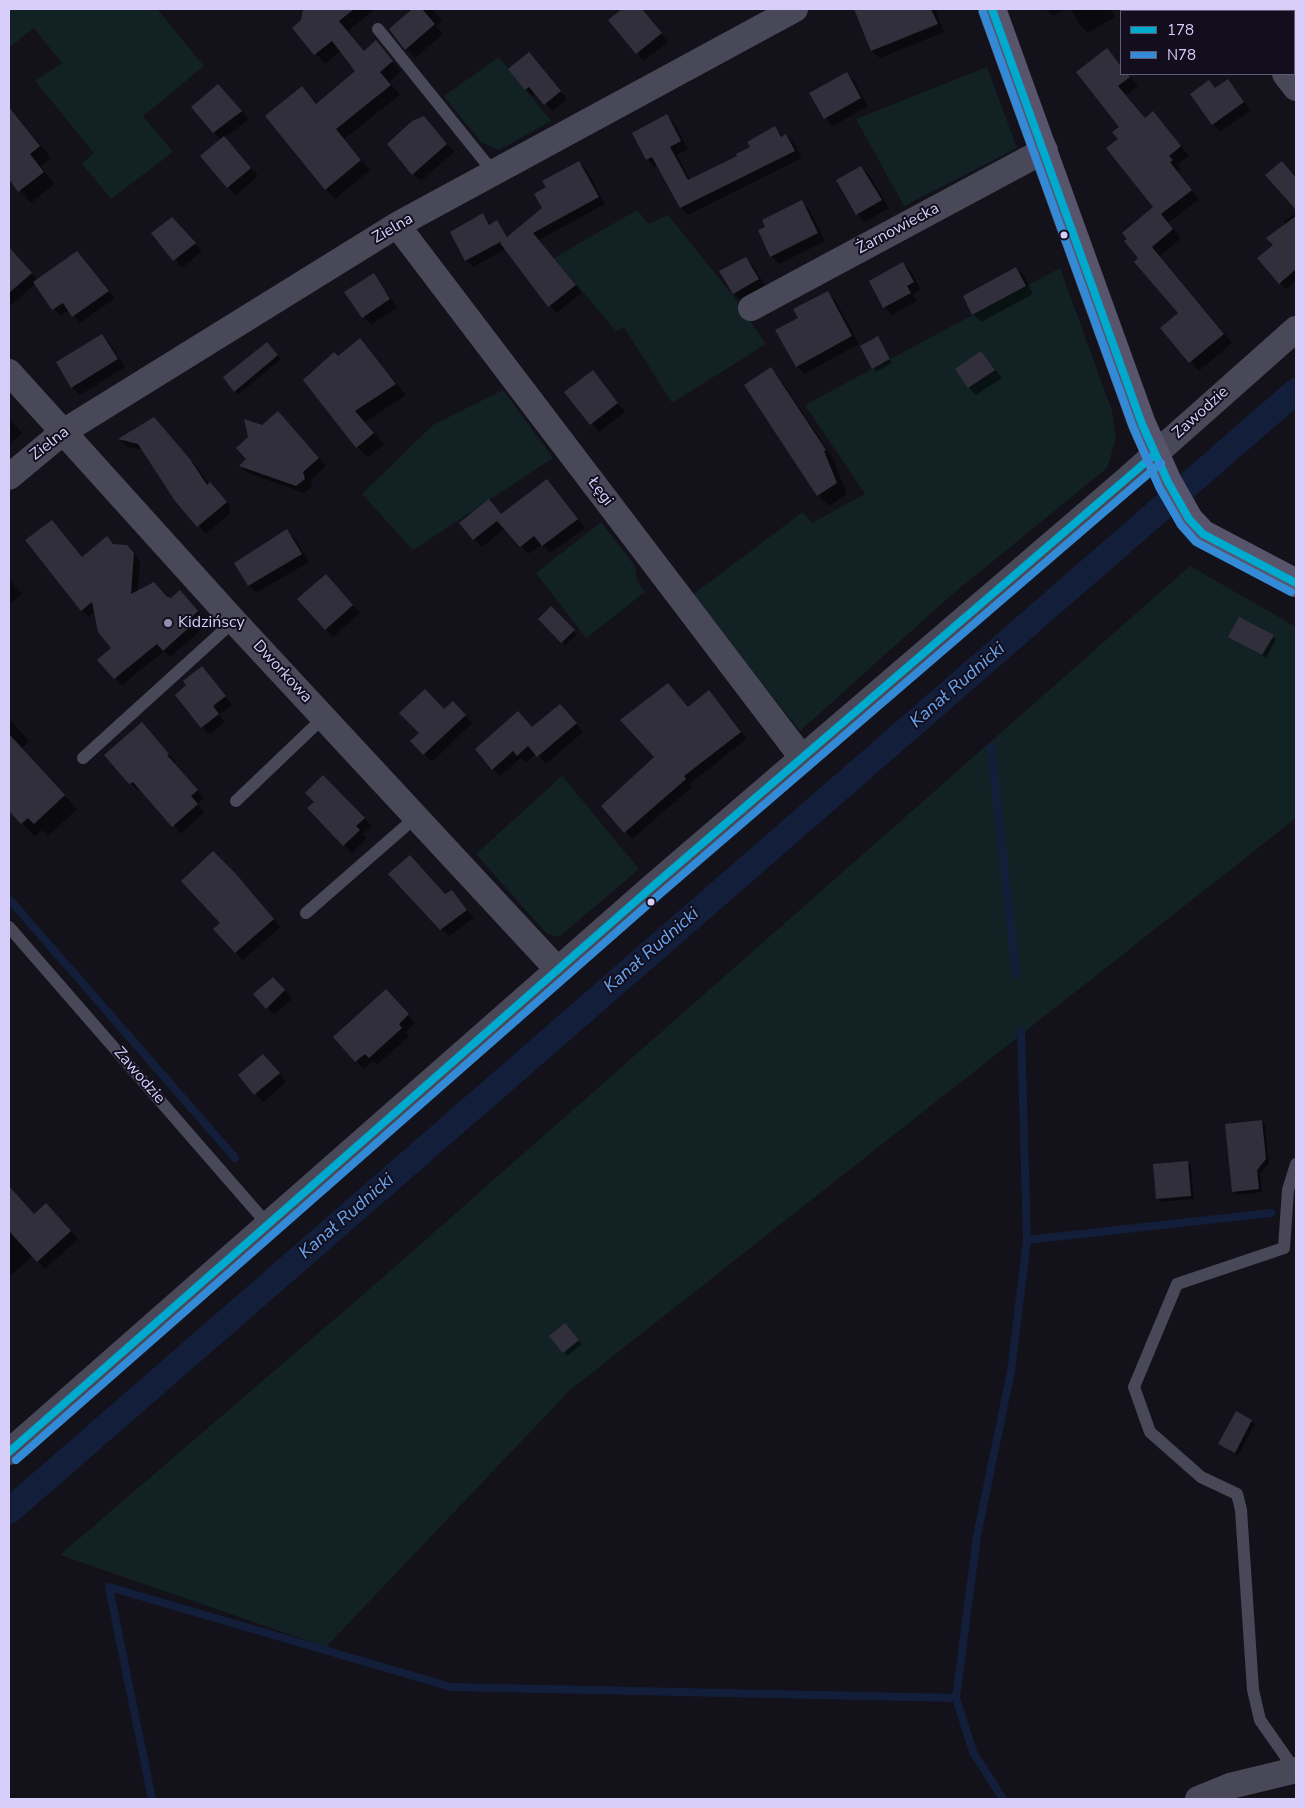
<!DOCTYPE html>
<meta charset="utf-8">
<style>
body{margin:0}
#map{position:relative;width:1305px;height:1808px;overflow:hidden;background:#13121a;font-family:"Nunito Sans",sans-serif}
canvas{display:block}
.frame{position:absolute;inset:0;border:10px solid #d7cffa;pointer-events:none}
.legend{position:absolute;left:1120px;top:10px;width:175px;height:65px;box-sizing:border-box;background:#120e1d;border:1px solid #615b75;margin:0;padding:6px 9px;list-style:none;font-size:15px;color:#d7cffa}
.legend li{display:flex;align-items:center;gap:10px;height:25px}
.legend b{width:25px;border:1px solid #615b75}
</style>
<div id="map">
<canvas width="1305" height="1808"></canvas>
<div class="frame"></div>
<ul class="legend">
<li><b style="height:6px;background:#00a9ce"></b>178</li>
<li><b style="height:6px;background:#338bd7"></b>N78</li>
</ul>
</div>
<script>
const c = document.querySelector('canvas').getContext('2d');
c.lineJoin = 'round';
function paint(path, color) { c.fillStyle = color; c.fill(path, 'evenodd'); }
const shape = rows => new Path2D(rows.map(r => 'M' + r).join(''));
function stroke(path, color, width, dash) { c.strokeStyle = color; c.lineWidth = width; c.lineCap = dash ? 'butt' : 'round'; c.setLineDash(dash || []); c.stroke(path); }
function label(font, color, halo, rows, align = 'center') {
  c.font = font + ' "Nunito Sans",sans-serif'; c.lineWidth = 4; c.setLineDash([]); c.textBaseline = 'middle'; c.strokeStyle = halo; c.fillStyle = color; for (const [text, x, y, turn = 0] of rows) {
    c.save(); c.translate(x, y); c.rotate((+turn || 0) * Math.PI / 180); c.textAlign = isNaN(turn) ? turn : align; if (halo) c.strokeText(text, 0, 0); c.fillText(text, 0, 0); c.restore();
  }
}
paint(shape([
 [9,9,157,9,204,66,143,116,173,152,111,199,82,164,94,153,35,81,62,63,34,28,10,47],
 [1271,9,1296,9,1296,55,1294,52,1294,11,1268,11],
 [499,57,551,121,499,150,481,142,444,96],
 [987,67,1017,148,904,206,856,119],
 [637,210,649,224,668,215,734,297,766,344,672,403,624,327,616,331,554,258],
 [1060,268,1112,411,1116,439,1107,468,949,597,800,731,692,595,803,512,812,523,865,494,805,405],
 [503,390,553,458,413,550,362,494,433,425],
 [601,522,635,566,637,581,645,592,586,638,536,573],
 [1190,566,1296,627,1296,818,570,1390,326,1647,60,1555,380,1280],
 [562,776,639,869,559,937,547,934,476,854]
]), '#122224');
paint(shape([
 [308,9,375,9,348,31,365,52,376,42,401,71,389,82,400,95,344,139,370,170,335,199,326,189,302,88,317,104,357,71,341,51,325,64,294,28,303,21],
 [406,9,432,9,442,21,436,26,443,34,415,58,406,49,410,13],
 [624,9,632,14,640,9,668,42,644,61,610,20],
 [867,9,935,9,944,32,880,58,872,51,857,13],
 [1046,9,1065,9,1053,16],
 [1070,9,1110,9,1115,17,1088,33,1080,25],
 [1162,9,1190,9,1192,11,1159,11],
 [1107,49,1121,65,1121,74,1128,74,1138,86,1126,95,1145,118,1153,112,1189,156,1177,165,1181,169,1178,171,1199,199,1168,223,1181,238,1160,256,1232,343,1199,371,1162,329,1180,313,1140,258,1154,207,1120,139,1121,127],
 [536,61,567,99,552,111,536,93,533,96,526,89],
 [847,73,854,81,868,106,833,126,825,118],
 [1228,81,1251,110,1220,132,1213,124,1209,82,1216,89],
 [225,93,249,119,224,138,258,176,236,195,228,187,221,140,192,107],
 [9,106,51,158,41,166,54,184,31,203,9,177],
 [667,116,674,123,688,149,677,155,690,180,739,157,775,128,783,137,786,135,794,143,802,158,688,215,681,208,658,165,654,167,647,159],
 [424,118,454,152,421,181,413,174],
 [579,162,586,169,605,204,539,240,582,293,556,313,506,249,473,267,466,260,452,232,483,215,491,225,497,222,509,237,544,208,547,188],
 [861,167,869,175,889,208,865,222,857,214,838,181],
 [801,202,809,209,825,241,779,264,771,256,759,231],
 [1296,212,1296,281,1286,289,1280,283,1275,246,1286,225,1284,222],
 [179,226,202,251,182,268,153,233],
 [17,258,38,280,84,260,115,298,80,323,69,310,60,316,35,284,9,307,9,265],
 [745,258,753,266,766,287,741,301,734,293],
 [903,263,911,271,921,290,913,294,917,301,892,315,884,307,871,281],
 [1016,268,1024,276,1033,294,981,322,973,314],
 [374,275,397,307,371,325,346,293],
 [828,293,835,300,859,344,804,374,797,366,799,319],
 [102,335,109,343,125,367,80,395,72,387],
 [878,338,892,363,876,372,873,368],
 [360,340,406,395,365,422,384,444,368,457,357,447,338,358],
 [270,347,281,359,239,394,235,391],
 [981,352,1002,378,976,395,968,387],
 [770,369,781,380,835,461,834,462,847,494,829,506,818,495],
 [593,371,625,412,599,432,566,392],
 [154,418,198,468,209,485,218,492,230,506,230,513,206,534,176,500,144,450,127,447,120,439],
 [9,419,22,433,9,444],
 [285,420,326,466,311,480,312,487,304,493,248,473,241,466,248,459,262,427],
 [554,488,585,528,550,553,542,544,528,554,505,528,482,547,461,523,502,515],
 [52,521,83,558,114,545,134,553,140,561,138,592,171,599,187,599,204,618,196,626,200,631,170,657,164,651,122,685,99,660,112,648,95,612,89,617,82,610,27,540],
 [287,531,295,539,309,562,256,593,249,585],
 [9,579,22,594,9,604],
 [333,583,360,613,333,637,325,629],
 [551,608,577,634,565,645,540,619],
 [1273,636,1276,639,1266,658,1230,637],
 [202,668,232,705,219,715,225,722,210,735,202,727,188,685],
 [716,699,747,739,689,784,692,787,632,839,603,806,656,757,688,708],
 [453,703,472,723,432,762,412,741],
 [568,713,583,732,546,764,536,753,526,763,521,758,500,776,493,769,532,728],
 [9,719,29,741,21,748,77,809,48,836,42,830,35,837,9,809],
 [149,731,176,762,174,764,204,798,198,804,204,812,181,834,141,789,138,791,106,756],
 [323,777,372,826,363,834,367,838,352,853,309,808,316,802],
 [244,883,280,927,243,960,235,952,222,923],
 [452,891,474,918,449,936,441,929,446,896],
 [281,986,292,999,274,1015,267,1008],
 [394,998,415,1023,406,1032,409,1036,377,1065,373,1061,364,1069,334,1037],
 [270,1063,286,1082,263,1102,240,1075],
 [1262,1121,1265,1125,1269,1163,1260,1174,1262,1192,1237,1195,1234,1191],
 [1188,1162,1191,1166,1194,1199,1161,1202,1158,1198],
 [9,1187,34,1215,54,1212,78,1239,45,1269,33,1256,9,1277],
 [569,1328,582,1344,567,1356,551,1336],
 [1236,1413,1255,1424,1238,1456,1220,1444]
]), '#0007');
stroke(shape([
 [991,747,1016,974],
 [10,900,235,1158],
 [1027,1240,1271,1213],
 [152,1799,109,1587,451,1687,956,1698],
 [1003,1799,973,1752,956,1698,977,1536,1011,1371,1027,1240,1021,1031]
]), '#121e3a', 8);
stroke(shape([
 [9,1511,1296,391]
]), '#121e3a', 26);
paint(shape([
 [303,9,354,9,339,21,364,51,376,40,393,61,380,72,391,85,336,129,361,160,325,190,265,116,302,86,316,104,355,71,332,41,314,55,292,28,301,20],
 [412,9,422,9,435,24,405,50,389,29],
 [622,9,642,9,662,33,636,54,608,20],
 [854,9,931,9,938,24,871,51],
 [1107,48,1121,66,1121,74,1128,74,1130,77,1118,86,1145,118,1153,111,1181,146,1169,156,1173,160,1170,162,1192,190,1161,214,1173,229,1152,247,1224,334,1189,363,1160,328,1178,313,1134,262,1138,258,1124,241,1127,239,1122,233,1153,207,1106,148,1118,139,1112,132,1119,127,1076,72],
 [529,52,561,91,544,105,529,87,525,90,508,69],
 [847,72,861,98,824,119,809,93],
 [1228,79,1244,102,1212,125,1190,94,1209,80,1215,88],
 [218,84,242,111,213,133,191,107],
 [9,107,40,146,30,154,44,172,18,192,9,179],
 [667,114,681,141,670,147,688,180,737,156,736,154,750,147,747,142,775,126,781,137,786,134,795,151,680,208,652,157,646,160,632,133],
 [424,116,447,144,412,175,387,144,412,121],
 [224,136,251,168,227,188,200,156],
 [579,161,599,197,533,233,576,285,548,307,500,243,502,241,465,261,450,232,483,213,489,225,497,220,507,237,542,208,534,194,546,187,542,181],
 [1282,161,1296,178,1296,210,1265,175],
 [861,166,882,200,856,215,836,180],
 [802,200,818,233,770,257,758,230,765,227,762,220],
 [1296,216,1296,269,1279,284,1257,258,1273,245,1266,238],
 [172,217,196,243,173,261,151,233],
 [9,247,32,273,9,293],
 [77,251,109,291,72,317,63,303,52,310,33,282],
 [746,257,759,279,733,294,719,271],
 [903,262,914,282,907,286,911,293,883,308,869,281],
 [1016,267,1026,286,972,315,963,296],
 [374,273,390,299,362,318,344,292],
 [828,291,852,336,796,367,775,330,798,318,793,309],
 [102,334,118,359,71,388,56,362],
 [878,336,890,359,872,369,860,346],
 [360,338,396,384,355,411,374,433,356,448,303,380,334,352,338,356],
 [267,342,278,355,234,392,223,377],
 [981,351,995,370,968,388,955,369],
 [771,367,826,450,824,451,837,483,817,496,744,385],
 [593,370,618,403,590,425,564,392],
 [278,411,319,458,303,472,305,479,296,486,239,466,246,459,236,448,248,437,244,419,262,425],
 [154,417,190,459,207,485,210,482,227,502,197,527,175,501,138,444,118,439],
 [547,479,578,519,542,546,534,536,520,547,497,521,473,540,459,523,489,499,501,514],
 [52,520,82,557,107,536,113,544,127,545,134,553,131,594,154,582,167,597,171,598,180,590,198,611,190,619,194,623,163,651,157,644,114,679,97,660,111,648,98,632,92,602,81,611,25,540],
 [287,529,302,554,248,586,234,563],
 [326,574,353,605,325,630,297,599],
 [551,606,575,630,561,643,538,619],
 [1239,617,1274,635,1262,655,1228,637],
 [202,666,226,696,213,706,219,714,201,728,175,695,186,685,183,681],
 [668,683,688,707,709,690,741,732,684,776,686,779,624,833,601,806,654,757,620,720],
 [425,689,444,709,453,701,466,715,423,755,410,741,419,733,399,713],
 [560,704,577,723,537,757,528,746,517,756,513,751,492,770,475,749,518,711,532,727],
 [142,722,169,754,167,755,198,790,191,796,198,804,172,827,133,782,129,784,104,755],
 [9,734,65,795,34,824,28,818,21,824,9,811],
 [323,775,365,818,356,826,360,830,343,846,307,808,314,802,305,793],
 [213,851,236,874,274,919,235,953,213,929,220,923,181,881],
 [410,855,445,894,452,890,467,910,440,930,388,874],
 [273,977,285,990,266,1009,253,994],
 [386,989,409,1014,399,1024,402,1028,369,1058,365,1054,355,1062,333,1037],
 [263,1054,280,1073,254,1095,238,1075],
 [1262,1120,1266,1159,1257,1170,1259,1189,1232,1192,1225,1124],
 [1188,1161,1191,1196,1156,1199,1153,1164],
 [9,1186,34,1214,46,1203,71,1231,37,1262,9,1231],
 [565,1323,579,1340,563,1353,549,1336],
 [1236,1411,1252,1420,1235,1453,1218,1444]
]), '#322f3c');
stroke(shape([
 [378,29,494,173],
 [83,758,234,621],
 [236,801,324,717],
 [306,913,416,817],
 [9,927,269,1226],
 [1295,1770,1260,1720,1253,1690,1241,1510,1237,1494,1201,1477,1150,1432,1134,1387,1177,1284,1284,1248,1288,1190,1296,1164]
]), '#494859', 12);
stroke(shape([
 [1236,9,1238,11],
 [1285,74,1296,88],
 [397,225,803,759],
 [751,308,1045,150],
 [9,372,234,621,558,970],
 [9,477,63,432,397,225,795,9],
 [9,1452,653,886,1126,480,1296,329],
 [1198,1799,1230,1786,1296,1770]
]), '#494859', 26);
stroke(shape([
 [992,9,1142,424,1168,482,1189,519,1203,534,1296,583]
]), '#57546c', 28);
stroke(shape([
 [992,9,1142,424,1168,482,1189,519,1203,534,1296,583],
 [9,1452,653,886,1154,455]
]), '#00a9ce', 8);
stroke(shape([
 [983,12,1133,427,1159,487,1181,525,1196,542,1291,592],
 [16,1460,660,894,1161,463]
]), '#338bd7', 8);
for (const [x, y, r, color] of [
 [1064,235,4.5,"#d7cffa"],
 [168,623,5,"#928dac"],
 [651,902,4.5,"#d7cffa"]
]) { const dot = new Path2D(); dot.arc(x, y, r, 0, 2 * Math.PI); c.fillStyle = color; c.fill(dot); stroke(dot, '#120e1d', 2); }
label('16px', '#d7cffa', '#120e1d', [
 ["Zielna",393,229,-30],
 ["Żarnowiecka",898,229,-28],
 ["Zawodzie",1201,413,-42],
 ["Zielna",50,444,-38],
 ["Łęgi",600,492,53],
 ["Dworkowa",282,672,47],
 ["Zawodzie",139,1076,49]
]);
label('16px', '#d7cffa', '#120e1d', [
 ["Kidzińscy",178,623]
], 'left');
label('italic 18px', '#68a6ef', '#120e1d', [
 ["Kanał Rudnicki",958,686,-41],
 ["Kanał Rudnicki",652,951,-41],
 ["Kanał Rudnicki",347,1217,-41]
]);
</script>
